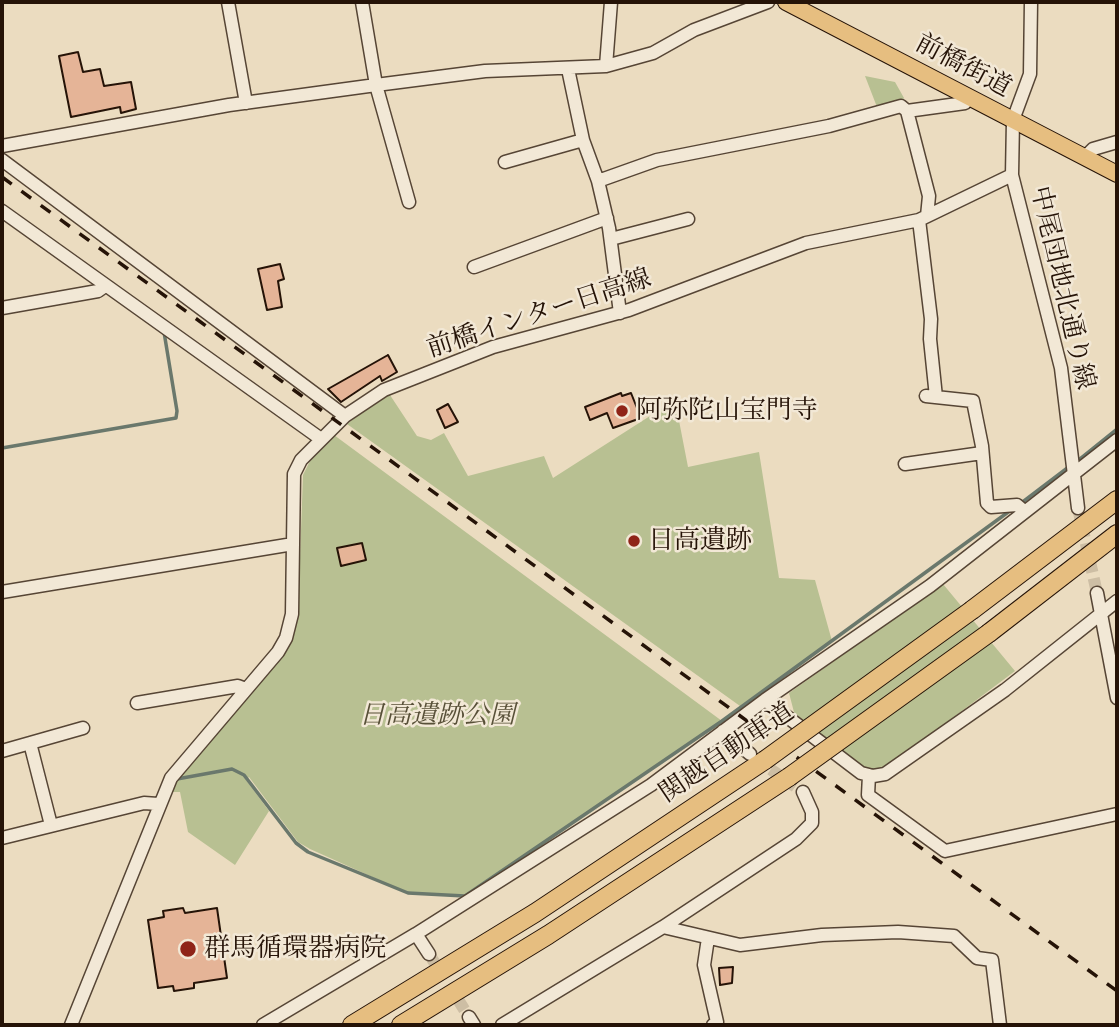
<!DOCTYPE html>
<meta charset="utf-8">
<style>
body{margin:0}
#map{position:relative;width:1119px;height:1027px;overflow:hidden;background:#ebdcc0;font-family:"EB Garamond",serif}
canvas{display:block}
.frame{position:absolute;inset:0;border:4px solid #251307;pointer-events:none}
</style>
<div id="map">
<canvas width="1119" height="1027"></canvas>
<div class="frame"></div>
</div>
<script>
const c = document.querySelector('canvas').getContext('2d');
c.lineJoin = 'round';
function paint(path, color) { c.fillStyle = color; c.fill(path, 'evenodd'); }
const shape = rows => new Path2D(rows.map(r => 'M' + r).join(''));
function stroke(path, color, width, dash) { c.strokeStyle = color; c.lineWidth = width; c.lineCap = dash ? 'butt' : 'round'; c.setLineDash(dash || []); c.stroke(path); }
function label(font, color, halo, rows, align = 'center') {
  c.font = font + ' "EB Garamond","Noto Serif JP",serif'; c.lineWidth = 5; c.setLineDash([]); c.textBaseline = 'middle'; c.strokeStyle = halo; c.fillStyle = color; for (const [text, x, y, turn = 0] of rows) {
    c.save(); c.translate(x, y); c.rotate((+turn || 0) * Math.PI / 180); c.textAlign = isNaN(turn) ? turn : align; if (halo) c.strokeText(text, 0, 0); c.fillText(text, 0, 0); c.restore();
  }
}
paint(shape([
 [865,76,895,82,904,98,902,102,877,107],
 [388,392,417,436,431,440,444,433,468,476,544,456,553,478,675,400,688,467,759,452,779,578,815,580,832,641,740,706,347,424],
 [334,435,722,721,465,896,408,893,310,849,298,842,249,777,246,780,269,811,235,865,188,832,180,792,171,792,179,774,290,645,294,634,298,613,303,475,313,455],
 [943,584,1015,671,898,759,884,767,869,770,856,764,795,716,789,693]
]), '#b8c092');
stroke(shape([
 [2,448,176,418,177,411,164,332],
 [1076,462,1117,429],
 [1020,504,1070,466],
 [177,779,232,769,244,775,296,843,308,852,408,893,465,896,722,721,1011,510]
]), '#6a786c', 3.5);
const building = shape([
 [78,52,83,72,100,69,104,86,131,82,136,109,121,113,120,107,71,117,59,56,78,52],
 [280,264,284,279,278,281,282,307,267,310,258,269,280,264],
 [388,355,397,372,382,381,380,376,341,402,328,389,388,355],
 [621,393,622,396,631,393,641,418,613,428,607,413,590,420,585,407,621,393],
 [448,404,458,422,445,428,437,410,448,404],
 [362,543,366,560,341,566,337,548,362,543],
 [183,908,185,913,217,908,227,978,194,983,194,988,174,991,173,986,158,988,148,920,164,917,163,911,183,908],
 [733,967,732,983,720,985,719,968,733,967]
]);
paint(building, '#e5b497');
stroke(building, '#251307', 2);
stroke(shape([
 [1078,508,1097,593],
 [756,759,803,792],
 [429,954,469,1017]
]), '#cdbea4', 12, [12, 6]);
const minor = shape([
 [228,2,246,103],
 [362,2,376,85,409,202],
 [1031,2,1030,74,1013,120,1012,175,1061,368,1078,508],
 [606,66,611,2],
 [568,69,583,140,598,181,609,228,620,313],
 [907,111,929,196,927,216],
 [2,146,229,105,376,85,485,71,606,66,653,53,694,30,768,2],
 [1085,157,1093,149,1117,142],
 [2,160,345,416],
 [505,162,583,140],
 [598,181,657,160,829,126,901,106,907,111,965,103,969,96],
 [2,211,321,439],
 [919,220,931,319,930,339,936,397],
 [611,239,688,219],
 [474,267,607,218],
 [2,308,98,291,105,286],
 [926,396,973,401,982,446,987,503,991,507,1017,505,1024,511],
 [905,464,982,453],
 [2,592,293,544],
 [1097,593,1117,698],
 [765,700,861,773,873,776,885,774,1005,690,1117,601],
 [137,703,238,686,246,689],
 [723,731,750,754],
 [30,743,51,825],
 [2,751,83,728],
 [869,775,868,795,945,851,1117,814],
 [2,838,144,803,158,804],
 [663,927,740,945,822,935,898,932,954,936,977,958,992,960,1000,1025],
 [416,934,429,954],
 [708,938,704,965,717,1022,713,1025],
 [469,1017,474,1025],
 [71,1025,171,778,278,652,286,638,292,614,294,474,301,460,345,416,384,390,493,347,629,310,806,243,919,220,1012,175],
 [263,1025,416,934,651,785,765,700,930,586,1117,440],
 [502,1025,663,927,796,839,812,823,812,812,803,792]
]);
const major = shape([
 [786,2,1117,174]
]);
const highway = shape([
 [972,610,1117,500],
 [989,633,1117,534],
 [352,1025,535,913,765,760],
 [401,1025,548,935,789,777]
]);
stroke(minor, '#564535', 15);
stroke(major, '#251307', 18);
stroke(highway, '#251307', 20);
stroke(minor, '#f2e8d6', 12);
stroke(major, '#e6be80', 16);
stroke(highway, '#e6be80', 18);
stroke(shape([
 [2,177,1117,991]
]), '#251307', 3.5, [12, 12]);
const highwayBridge = shape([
 [765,760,972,610],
 [789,777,989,633]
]);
stroke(highwayBridge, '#251307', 20, []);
stroke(highwayBridge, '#e6be80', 18);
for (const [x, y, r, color] of [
 [622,411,7,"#8f2418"],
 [634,541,7,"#8f2418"],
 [188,949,9,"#8f2418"]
]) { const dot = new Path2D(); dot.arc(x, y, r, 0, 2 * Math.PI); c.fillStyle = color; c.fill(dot); stroke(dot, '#f2e8d6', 2.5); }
label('26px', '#251307', '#f2e8d6', [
 ["前橋街道",963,66,28],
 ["中尾団地北通り線",1062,288,77],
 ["前橋インター日高線",539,314,-18],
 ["関越自動車道",727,753,-34]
]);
label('26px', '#251307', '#f2e8d6', [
 ["阿弥陀山宝門寺",636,411],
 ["日高遺跡",648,541],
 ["群馬循環器病院",204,949]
], 'left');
label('italic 26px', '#585038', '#f2e8d6', [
 ["日高遺跡公園",437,716]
]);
</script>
